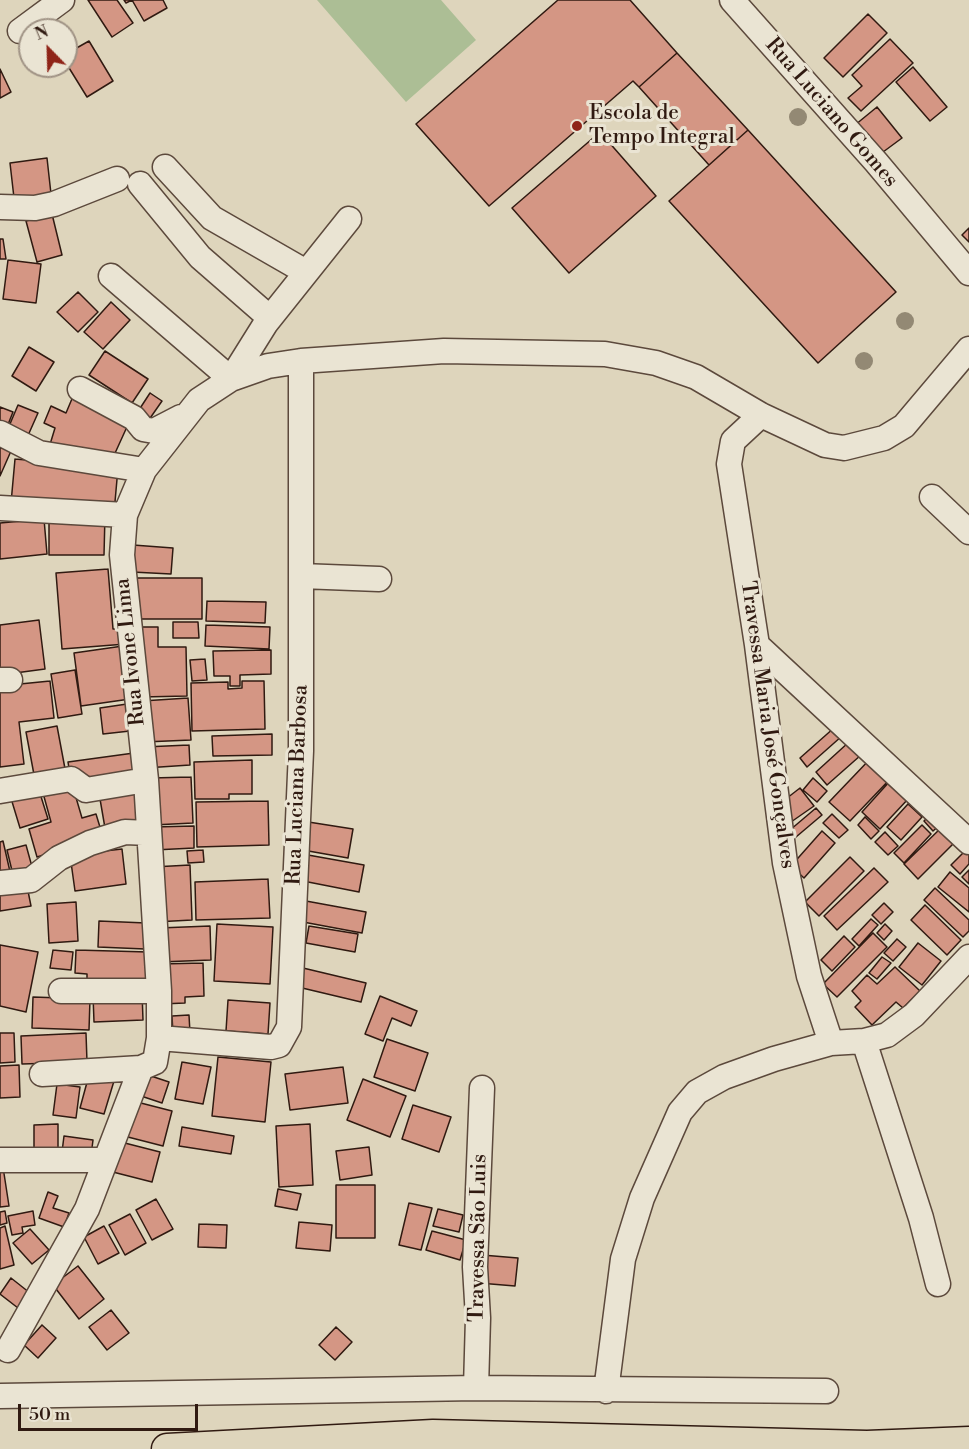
<!DOCTYPE html>
<meta charset="utf-8">
<style>
body{margin:0}
#map{position:relative;width:969px;height:1449px;overflow:hidden;background:#ded5bc;font-family:"Libre Bodoni",serif}
canvas{display:block}
.north{position:absolute;left:18px;top:18px;width:60px;height:60px;box-sizing:border-box;background:#eae4d3;border:2px solid #a09385;border-radius:50%;rotate:337deg;font-size:16px;font-weight:700;line-height:24px;text-align:center;color:#301a11}
.north::after{content:'';display:block;margin:auto;width:21px;height:27px;background:#8f2418;clip-path:polygon(50% 0,100% 100%,50% 72%,0 100%)}
.scale{position:absolute;left:18px;top:1404px;width:180px;height:27px;box-sizing:border-box;border:3px solid #301a11;border-top:0;padding-left:8px;font-size:18px;line-height:21px;white-space:nowrap;color:#301a11;-webkit-text-stroke:4px #eae4d3;paint-order:stroke}
</style>
<div id="map">
<canvas width="969" height="1449"></canvas>
<div class="north">N</div>
<div class="scale">50 m</div>
</div>
<script>
const c = document.querySelector('canvas').getContext('2d');
c.lineJoin = 'round';
function paint(path, color) { c.fillStyle = color; c.fill(path, 'evenodd'); }
const shape = rows => new Path2D(rows.map(r => 'M' + r).join(''));
function stroke(path, color, width, dash) { c.strokeStyle = color; c.lineWidth = width; c.lineCap = dash ? 'butt' : 'round'; c.setLineDash(dash || []); c.stroke(path); }
function label(font, color, halo, rows, align = 'center') {
  c.font = font + ' "Libre Bodoni",serif'; c.lineWidth = 6; c.setLineDash([]); c.textBaseline = 'middle'; c.strokeStyle = halo; c.fillStyle = color; for (const [text, x, y, turn = 0] of rows) {
    c.save(); c.translate(x, y); c.rotate((+turn || 0) * Math.PI / 180); c.textAlign = isNaN(turn) ? turn : align; if (halo) c.strokeText(text, 0, 0); c.fillText(text, 0, 0); c.restore();
  }
}
paint(shape([
 [317,0,441,0,476,40,406,102]
]), '#acbe95');
const building = shape([
 [88,0,117,0,133,23,112,37,88,0],
 [124,0,163,0,167,8,144,21,132,0,126,3,124,0],
 [558,0,630,0,677,53,639,87,633,81,489,206,416,124,558,0],
 [868,14,887,33,843,77,824,58,868,14],
 [890,39,913,63,861,111,848,98,862,86,852,75,890,39],
 [89,41,113,81,87,97,66,63,66,54,89,41],
 [677,53,748,130,709,165,639,87,677,53],
 [913,67,947,107,930,121,896,82,913,67],
 [0,69,11,92,0,98,0,69],
 [877,107,902,138,879,155,855,125,877,107],
 [748,130,896,292,818,363,669,201,748,130],
 [600,132,656,196,569,273,512,208,600,132],
 [47,158,51,194,14,198,10,163,47,158],
 [52,214,62,255,37,262,26,221,52,214],
 [969,228,969,242,962,235,969,228],
 [0,239,3,239,6,259,0,259,0,239],
 [8,260,41,264,36,303,3,299,8,260],
 [78,292,98,312,78,332,57,312,78,292],
 [111,302,130,320,103,349,84,332,111,302],
 [29,347,54,362,36,391,12,376,29,347],
 [105,351,148,379,132,403,89,375,105,351],
 [150,393,162,401,146,424,135,416,150,393],
 [74,394,131,418,111,462,48,451,55,428,44,423,51,406,66,413,74,394],
 [18,405,38,413,26,440,7,431,18,405],
 [0,407,13,412,5,432,0,430,0,407],
 [0,447,11,451,0,476,0,447],
 [15,459,118,468,114,513,11,503,15,459],
 [49,515,105,515,104,555,49,555,49,515],
 [44,519,47,554,0,559,0,523,44,519],
 [133,545,173,548,171,574,132,572,133,545],
 [108,569,113,629,125,629,126,644,62,649,56,573,108,569],
 [137,578,202,578,202,619,137,619,137,578],
 [207,601,266,602,265,623,206,621,207,601],
 [39,620,45,669,0,675,0,625,39,620],
 [173,622,198,622,199,638,173,638,173,622],
 [206,625,270,627,269,649,205,646,206,625],
 [141,627,158,627,158,647,186,647,187,696,141,697,141,627],
 [123,646,130,699,81,706,74,653,123,646],
 [271,650,271,674,240,675,240,686,230,686,230,676,214,676,213,651,271,650],
 [205,659,207,680,192,681,190,660,205,659],
 [75,670,82,714,58,718,51,674,75,670],
 [50,681,54,718,19,722,24,764,0,767,0,686,50,681],
 [242,681,264,681,265,729,192,731,191,683,228,682,228,689,242,688,242,681],
 [188,698,191,740,144,742,142,701,188,698],
 [127,704,130,731,103,734,100,708,127,704],
 [57,726,66,774,35,780,26,732,57,726],
 [835,727,842,736,807,767,800,758,835,727],
 [272,734,272,755,213,756,212,736,272,734],
 [849,742,861,755,827,785,816,772,849,742],
 [189,745,190,765,145,768,144,747,189,745],
 [134,753,138,777,81,785,70,775,68,762,134,753],
 [872,757,892,777,850,821,829,802,872,757],
 [252,760,252,794,229,794,229,799,195,799,194,762,252,760],
 [191,777,193,823,153,825,151,778,191,777],
 [813,778,827,791,817,802,803,790,813,778],
 [890,781,909,798,880,829,862,812,890,781],
 [72,784,82,818,96,814,103,837,37,857,29,829,51,822,43,793,72,784],
 [38,787,48,819,20,828,10,795,38,787],
 [800,788,814,806,791,822,778,805,800,788],
 [139,792,143,821,105,828,100,799,139,792],
 [268,801,269,845,197,847,196,802,268,801],
 [908,804,922,817,901,840,887,827,908,804],
 [816,808,822,815,796,837,790,830,816,808],
 [932,813,941,824,933,831,924,821,932,813],
 [832,814,848,830,839,838,823,823,832,814],
 [865,817,879,831,871,839,858,825,865,817],
 [302,821,353,829,348,858,297,849,302,821],
 [922,825,931,834,904,863,894,853,922,825],
 [194,826,194,848,154,850,153,827,194,826],
 [943,826,957,840,918,879,904,864,943,826],
 [822,831,835,843,804,878,791,866,822,831],
 [885,832,898,846,888,855,875,842,885,832],
 [3,841,11,876,0,879,0,842,3,841],
 [26,845,34,874,14,879,7,850,26,845],
 [122,849,126,884,75,891,70,855,122,849],
 [203,850,204,862,188,863,187,851,203,850],
 [966,850,969,853,969,864,960,874,951,865,966,850],
 [308,855,364,865,359,892,303,881,308,855],
 [850,857,864,871,819,916,805,902,850,857],
 [190,865,192,920,155,922,153,867,190,865],
 [874,868,888,882,837,930,824,916,874,868],
 [969,870,969,884,962,877,969,870],
 [950,872,969,888,969,912,938,887,950,872],
 [268,879,270,918,196,920,195,882,268,879],
 [27,886,31,906,0,911,0,890,27,886],
 [935,888,969,920,969,931,963,937,924,900,935,888],
 [306,901,366,912,362,933,303,922,306,901],
 [76,902,78,941,49,943,47,904,76,902],
 [884,903,893,912,881,924,872,915,884,903],
 [925,905,961,940,947,955,911,920,925,905],
 [871,919,878,925,859,946,852,939,871,919],
 [99,921,146,923,145,949,98,947,99,921],
 [217,924,273,927,270,984,214,981,217,924],
 [885,924,892,931,884,940,877,933,885,924],
 [210,926,211,960,160,962,159,928,210,926],
 [309,926,358,934,355,952,306,943,309,926],
 [873,933,887,947,837,997,823,984,873,933],
 [844,936,855,947,832,971,821,960,844,936],
 [897,939,906,947,893,961,884,953,897,939],
 [918,943,941,961,922,985,899,967,918,943],
 [0,945,38,952,26,1012,0,1006,0,945],
 [53,950,73,952,71,970,50,968,53,950],
 [76,950,148,952,146,989,87,987,87,974,75,973,76,950],
 [882,957,891,963,877,979,869,973,882,957],
 [203,963,204,996,185,997,185,1003,161,1004,160,964,203,963],
 [895,967,920,991,903,1008,896,1002,872,1025,855,1007,861,1001,852,991,867,975,877,984,895,967],
 [303,968,366,983,361,1002,298,987,303,968],
 [142,992,143,1020,94,1022,93,995,142,992],
 [380,996,417,1011,411,1026,392,1018,383,1041,365,1034,380,996],
 [33,997,90,999,89,1030,32,1028,33,997],
 [228,1000,270,1003,268,1034,226,1031,228,1000],
 [189,1015,190,1033,173,1034,172,1016,189,1015],
 [0,1033,14,1033,15,1062,0,1063,0,1033],
 [86,1033,87,1062,22,1064,21,1036,86,1033],
 [387,1039,428,1053,415,1091,374,1077,387,1039],
 [218,1057,271,1062,265,1122,212,1116,218,1057],
 [182,1062,211,1067,203,1104,175,1099,182,1062],
 [19,1065,20,1097,0,1098,0,1066,19,1065],
 [343,1067,348,1103,290,1110,285,1074,343,1067],
 [145,1074,169,1082,162,1103,138,1095,145,1074],
 [89,1075,114,1081,104,1114,80,1108,89,1075],
 [363,1079,406,1096,390,1137,347,1120,363,1079],
 [57,1084,80,1087,76,1118,53,1115,57,1084],
 [133,1101,172,1111,163,1146,124,1136,133,1101],
 [413,1105,451,1117,439,1152,402,1139,413,1105],
 [58,1124,58,1153,34,1154,34,1125,58,1124],
 [310,1124,313,1185,279,1187,276,1126,310,1124],
 [182,1127,234,1136,231,1154,179,1146,182,1127],
 [64,1136,93,1140,91,1156,62,1152,64,1136],
 [113,1140,160,1152,152,1182,105,1170,113,1140],
 [369,1147,372,1175,340,1180,336,1151,369,1147],
 [0,1167,3,1167,9,1206,0,1207,0,1167],
 [336,1185,375,1185,375,1238,336,1238,336,1185],
 [278,1189,301,1194,297,1210,275,1206,278,1189],
 [48,1192,58,1196,53,1208,69,1213,64,1227,39,1218,48,1192],
 [156,1199,173,1229,152,1240,136,1210,156,1199],
 [409,1203,432,1208,421,1250,399,1245,409,1203],
 [438,1209,463,1215,459,1232,433,1226,438,1209],
 [5,1211,7,1223,0,1225,0,1212,5,1211],
 [33,1211,35,1225,22,1227,23,1233,12,1235,8,1216,33,1211],
 [130,1214,146,1243,125,1255,109,1225,130,1214],
 [299,1222,332,1225,330,1251,296,1248,299,1222],
 [199,1224,227,1225,226,1248,198,1247,199,1224],
 [5,1226,14,1265,0,1269,0,1228,5,1226],
 [104,1226,119,1253,98,1264,84,1237,104,1226],
 [30,1229,49,1250,32,1264,13,1243,30,1229],
 [432,1231,466,1240,460,1260,426,1250,432,1231],
 [482,1255,518,1258,515,1286,479,1283,482,1255],
 [78,1266,104,1299,79,1319,53,1285,78,1266],
 [11,1278,30,1293,18,1308,0,1294,11,1278],
 [111,1310,129,1333,107,1350,89,1327,111,1310],
 [42,1325,56,1338,38,1358,24,1345,42,1325],
 [336,1327,352,1342,335,1360,319,1345,336,1327]
]);
paint(building, '#d49684');
stroke(building, '#301a11', 1.5);
const minor = shape([
 [732,0,876,162,969,273],
 [20,31,62,0],
 [165,167,212,218,306,272],
 [140,184,200,257,270,318],
 [0,207,35,208,54,204,117,179],
 [111,276,231,379,266,323,349,219],
 [80,389,134,418,143,429,154,431,181,417],
 [761,415,733,441,729,464,757,645,785,863,809,976,831,1043],
 [0,433,39,453,144,470],
 [932,497,969,532],
 [0,508,125,515],
 [301,576,379,579],
 [757,645,969,842],
 [0,680,10,680],
 [0,791,71,779,86,790,146,780],
 [0,883,31,880,59,858,90,843,125,832,149,833],
 [61,991,159,991],
 [159,1038,271,1047,279,1045,289,1027,301,751,301,361],
 [864,1041,921,1218,938,1284],
 [42,1074,141,1068,155,1062,159,1038,159,991,146,780,122,555,125,515,144,470,199,400,231,379,268,366,301,361,444,351,605,354,656,363,696,377,761,415,825,445,844,448,884,438,904,426,969,349],
 [0,1160,104,1160],
 [8,1350,87,1209,141,1068],
 [476,1388,478,1318,475,1267,482,1088],
 [606,1391,623,1259,642,1198,680,1112,697,1092,724,1077,774,1059,831,1043,864,1041,887,1035,914,1015,969,957],
 [0,1396,476,1388,826,1391]
]);
const major = shape([
 [167,1449,433,1435,867,1446,969,1442]
]);
stroke(minor, '#5c493c', 27);
stroke(major, '#301a11', 33);
stroke(minor, '#eae4d3', 24);
stroke(major, '#ded5bc', 30);
c.fillStyle = '#938974';
for (const [x, y] of [
 [798,117],
 [905,321],
 [864,361]
]) { c.beginPath(); c.arc(x, y, 9, 0, 2 * Math.PI); c.fill(); }
for (const [x, y, r, color] of [
 [577,126,6,"#8f2418"]
]) { const dot = new Path2D(); dot.arc(x, y, r, 0, 2 * Math.PI); c.fillStyle = color; c.fill(dot); stroke(dot, '#eae4d3', 2); }
label('21px', '#301a11', '#eae4d3', [
 ["Rua Luciano Gomes",831,113,49],
 ["Rua Ivone Lima",131,652,-96],
 ["Travessa Maria José Gonçalves",767,725,82],
 ["Rua Luciana Barbosa",298,785,-88],
 ["Travessa São Luis",479,1238,-89]
]);
label('21px', '#301a11', '#eae4d3', [
 ["Escola de",589,114],
 ["Tempo Integral",589,138]
], 'left');
</script>
